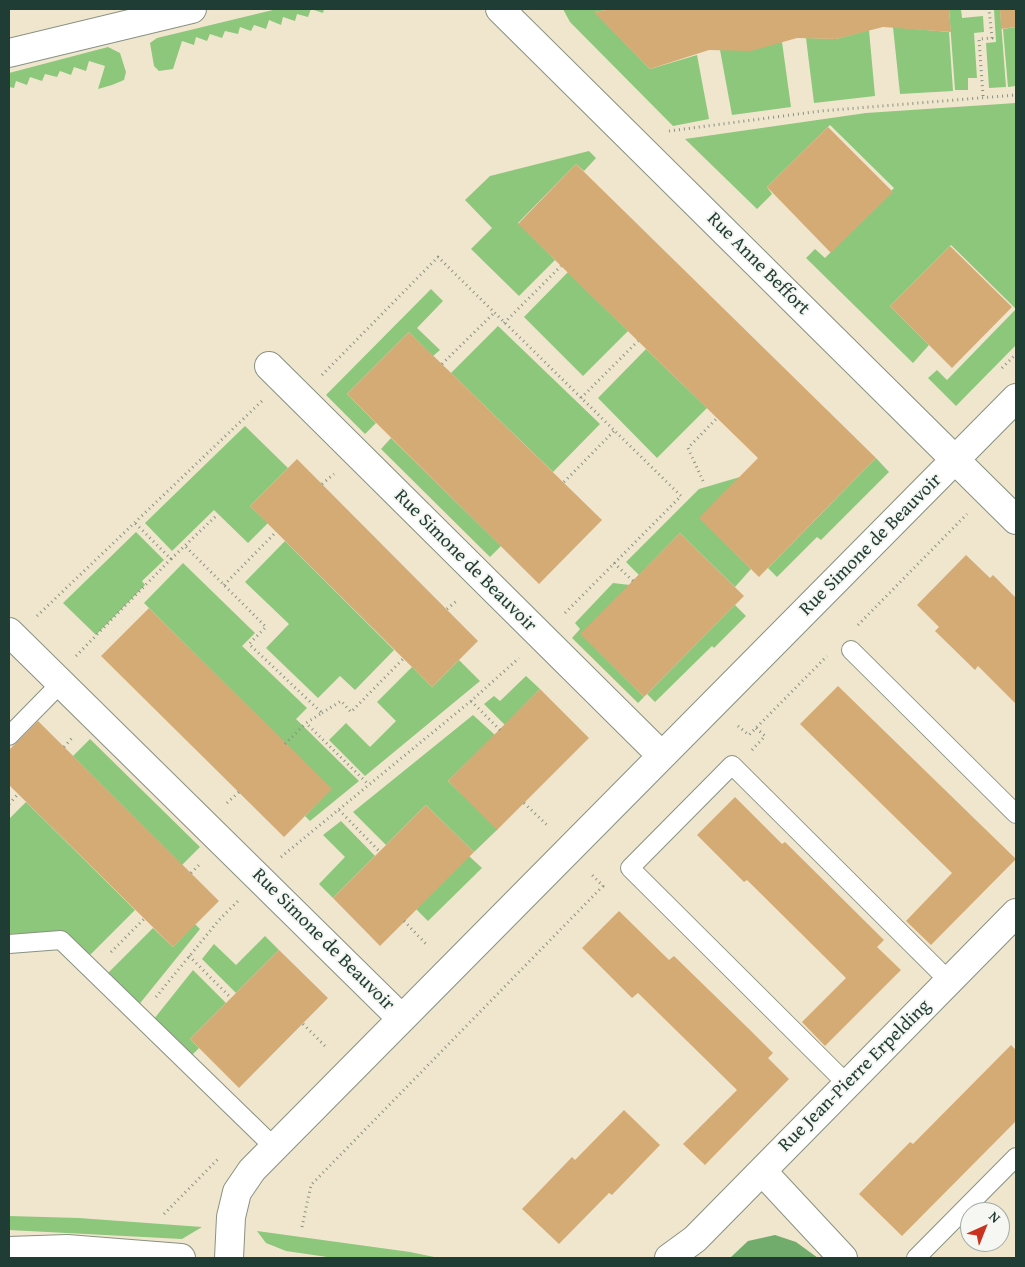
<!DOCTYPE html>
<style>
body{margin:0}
#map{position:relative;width:1025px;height:1267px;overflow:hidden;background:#f0e6ce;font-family:"Gentium Book Plus",serif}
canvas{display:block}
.frame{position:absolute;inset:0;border:10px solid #1f3d34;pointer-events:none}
.north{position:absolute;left:960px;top:1202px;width:50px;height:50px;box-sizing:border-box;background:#f6f6f2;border:1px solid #a0aca6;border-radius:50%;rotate:44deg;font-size:14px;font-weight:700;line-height:20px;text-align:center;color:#1f3d34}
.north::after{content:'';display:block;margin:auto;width:18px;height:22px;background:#c8321e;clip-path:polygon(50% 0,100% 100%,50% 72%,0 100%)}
</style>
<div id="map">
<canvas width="1025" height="1267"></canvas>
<div class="frame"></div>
<div class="north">N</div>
</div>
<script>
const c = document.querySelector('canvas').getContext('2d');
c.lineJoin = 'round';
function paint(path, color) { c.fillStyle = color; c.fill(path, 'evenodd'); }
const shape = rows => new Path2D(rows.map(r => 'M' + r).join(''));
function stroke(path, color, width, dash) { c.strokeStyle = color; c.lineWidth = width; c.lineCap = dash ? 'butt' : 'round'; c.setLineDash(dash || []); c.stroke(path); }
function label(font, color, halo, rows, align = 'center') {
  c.font = font + ' "Gentium Book Plus",serif'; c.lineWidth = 4; c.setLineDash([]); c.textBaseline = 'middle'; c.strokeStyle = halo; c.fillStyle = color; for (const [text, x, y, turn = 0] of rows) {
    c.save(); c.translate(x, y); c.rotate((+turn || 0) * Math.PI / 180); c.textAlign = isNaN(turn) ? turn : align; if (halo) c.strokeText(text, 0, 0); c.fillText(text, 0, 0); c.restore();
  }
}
paint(shape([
 [277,9,324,9,323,13,311,9,308,17,297,14,295,21,283,17,281,25,269,20,266,29,254,25,251,31,240,27,238,34,225,31,222,38,210,34,207,41,196,37,194,45,182,41,173,69,159,71,154,66,150,43,157,38],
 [563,9,611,9,595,12,650,69,697,55,709,119,673,126,570,22],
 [949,9,961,9,962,18,983,16,984,32,974,33,977,78,968,78,968,90,955,90],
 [994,9,1000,9,1006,87,989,88,986,43,996,42],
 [893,27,949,32,953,91,900,94],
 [1016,27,1016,86,1008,87,1003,29],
 [869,30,875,96,814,103,806,38,836,39],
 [782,42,791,107,732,115,720,50],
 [108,47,120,53,126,72,124,80,112,85,98,89,105,66,89,61,86,71,74,67,71,75,60,71,57,77,45,74,42,81,30,77,27,85,16,81,14,88,9,87,9,73],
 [1016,103,1016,345,956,406,928,378,937,370,947,380,1016,309,951,245,890,306,929,345,913,363,806,258,815,249,825,258,894,188,830,125,767,187,772,194,757,209,685,139,866,113],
 [589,151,596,158,584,171,576,164,518,223,555,260,519,296,471,249,492,228,465,200,490,176],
 [568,272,628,331,583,376,524,317],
 [431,289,443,301,417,328,440,350,433,356,409,332,347,394,376,423,365,434,326,395],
 [498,326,600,424,553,472,451,373],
 [646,349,707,408,657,458,598,398],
 [245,426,288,468,250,506,268,523,248,543,214,510,172,551,145,523],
 [391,438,501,546,490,557,381,449],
 [876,458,889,472,821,540,817,537,777,577,768,568],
 [740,477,700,518,751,569,735,587,680,533,639,575,626,562,699,489],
 [136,532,164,560,142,581,145,585,96,635,63,603],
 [285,541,394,650,355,690,340,676,318,698,266,648,289,624,245,582],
 [183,563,255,633,242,646,307,708,296,719,359,781,310,821,305,816,331,789,144,603],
 [613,583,630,585,581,634,644,697,638,703,572,638,580,629,575,623],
 [735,605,746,616,714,648,712,646,655,702,647,694],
 [459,660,480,681,365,776,329,740,346,723,370,747,396,721,377,702,412,667,432,687],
 [526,676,540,689,505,725,484,704,494,696,500,701],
 [473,715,495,735,448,781,498,829,474,852,426,805,386,845,353,812],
 [90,739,200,847,182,865,73,756],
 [26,802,135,910,87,958,60,932,9,934,9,819],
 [341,821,375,856,333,898,319,884,345,857,323,835],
 [469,856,482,868,428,921,416,909],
 [195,924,200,929,137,1007,105,976,153,928,173,947],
 [265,936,279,950,236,993,202,959,214,944,236,965],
 [193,970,226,1003,190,1039,199,1048,192,1055,154,1019],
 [9,1216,79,1218,202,1227,182,1239,9,1230],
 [257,1231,410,1252,439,1258,334,1258,286,1251,266,1243]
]), '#8cc77c');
paint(shape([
 [775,1235,796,1242,818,1258,730,1258,748,1241]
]), '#71ac6c');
paint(shape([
 [611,9,949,9,951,32,883,27,836,39,797,38,751,51,709,50,650,69,594,12],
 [1000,9,1016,9,1016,27,1001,29],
 [828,127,893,192,831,253,767,187],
 [576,164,876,458,759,577,699,518,758,458,518,224],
 [950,246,1012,307,952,368,890,306],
 [409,332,602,520,539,584,347,394],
 [297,459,478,641,432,687,250,506],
 [680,533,744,596,644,697,580,634],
 [966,555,990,578,993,575,1016,598,1016,704,978,666,975,670,935,631,939,627,917,605],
 [149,608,332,789,284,837,101,656],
 [838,686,1016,859,931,945,906,921,952,873,800,724],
 [540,689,589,738,497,830,448,781],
 [38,721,219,901,173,947,9,785,9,750],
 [735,797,782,844,785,842,884,940,877,947,901,970,825,1046,802,1022,846,978,747,880,744,882,697,835],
 [426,805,474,852,380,946,333,898],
 [619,911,669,960,674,956,749,1029,773,1053,768,1058,789,1079,705,1165,683,1144,737,1090,638,993,632,998,582,948],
 [279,950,328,998,239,1088,190,1039],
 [1011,1045,1016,1050,1016,1121,902,1236,859,1194,910,1142,913,1144],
 [624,1110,660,1145,612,1195,609,1193,559,1244,522,1209,572,1157,575,1160]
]), '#d5ab75');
const lane = shape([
 [851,650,1016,814],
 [9,736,61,683],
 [9,944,61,940,274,1147],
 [847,1084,630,868,732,765,949,981],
 [916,1258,1016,1157]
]);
const street = shape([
 [500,9,1016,520],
 [269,366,661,755],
 [9,632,401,1018],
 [762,1171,843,1258],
 [229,1258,231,1217,237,1192,252,1170,1016,398],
 [669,1258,695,1239,1016,913]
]);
const secondary = shape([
 [9,53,192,9],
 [9,1251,67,1249,181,1258]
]);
stroke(lane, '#889281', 20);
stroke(street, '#889281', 30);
stroke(secondary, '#889281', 30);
stroke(shape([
 [983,96,979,39,992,38,989,9],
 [669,131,821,111,1016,95],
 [504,323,561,266],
 [442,364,494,313],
 [1002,368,1016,354],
 [322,375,438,257,681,496,563,615],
 [581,398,638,341],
 [703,481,688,448,717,418],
 [564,482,614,431],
 [322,484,334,474],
 [186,547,266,627,249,644,322,713,306,723,369,785],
 [171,559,216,516],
 [614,563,633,581],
 [224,585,276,532],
 [447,609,458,600],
 [37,616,262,401],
 [858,625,967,514],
 [76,656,171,559,135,523],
 [471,701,500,730],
 [322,713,341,701,351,712,403,659],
 [738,726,749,735,827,656],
 [285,744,306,723],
 [64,747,72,738],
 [752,750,765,736,756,728],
 [227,803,239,792],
 [524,803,548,826],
 [9,804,18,794],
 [339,810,379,851],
 [281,857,471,701,519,658],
 [191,873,199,865],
 [404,921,428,946],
 [111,952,144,919],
 [189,956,231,998],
 [156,997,219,920,238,901],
 [303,1024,327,1048],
 [164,1214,220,1157],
 [302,1227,311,1185,603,886,591,874,592,873]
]), '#889281', 3, [1, 4]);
stroke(lane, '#fff', 18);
stroke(street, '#fff', 28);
stroke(secondary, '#fff', 28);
label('19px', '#1f3d34', '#f6f6f2', [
 ["Rue Anne Beffort",758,264,45],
 ["Rue Simone de Beauvoir",871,545,-45],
 ["Rue Simone de Beauvoir",465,561,45],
 ["Rue Simone de Beauvoir",323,940,45],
 ["Rue Jean-Pierre Erpelding",855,1076,-45]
]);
</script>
